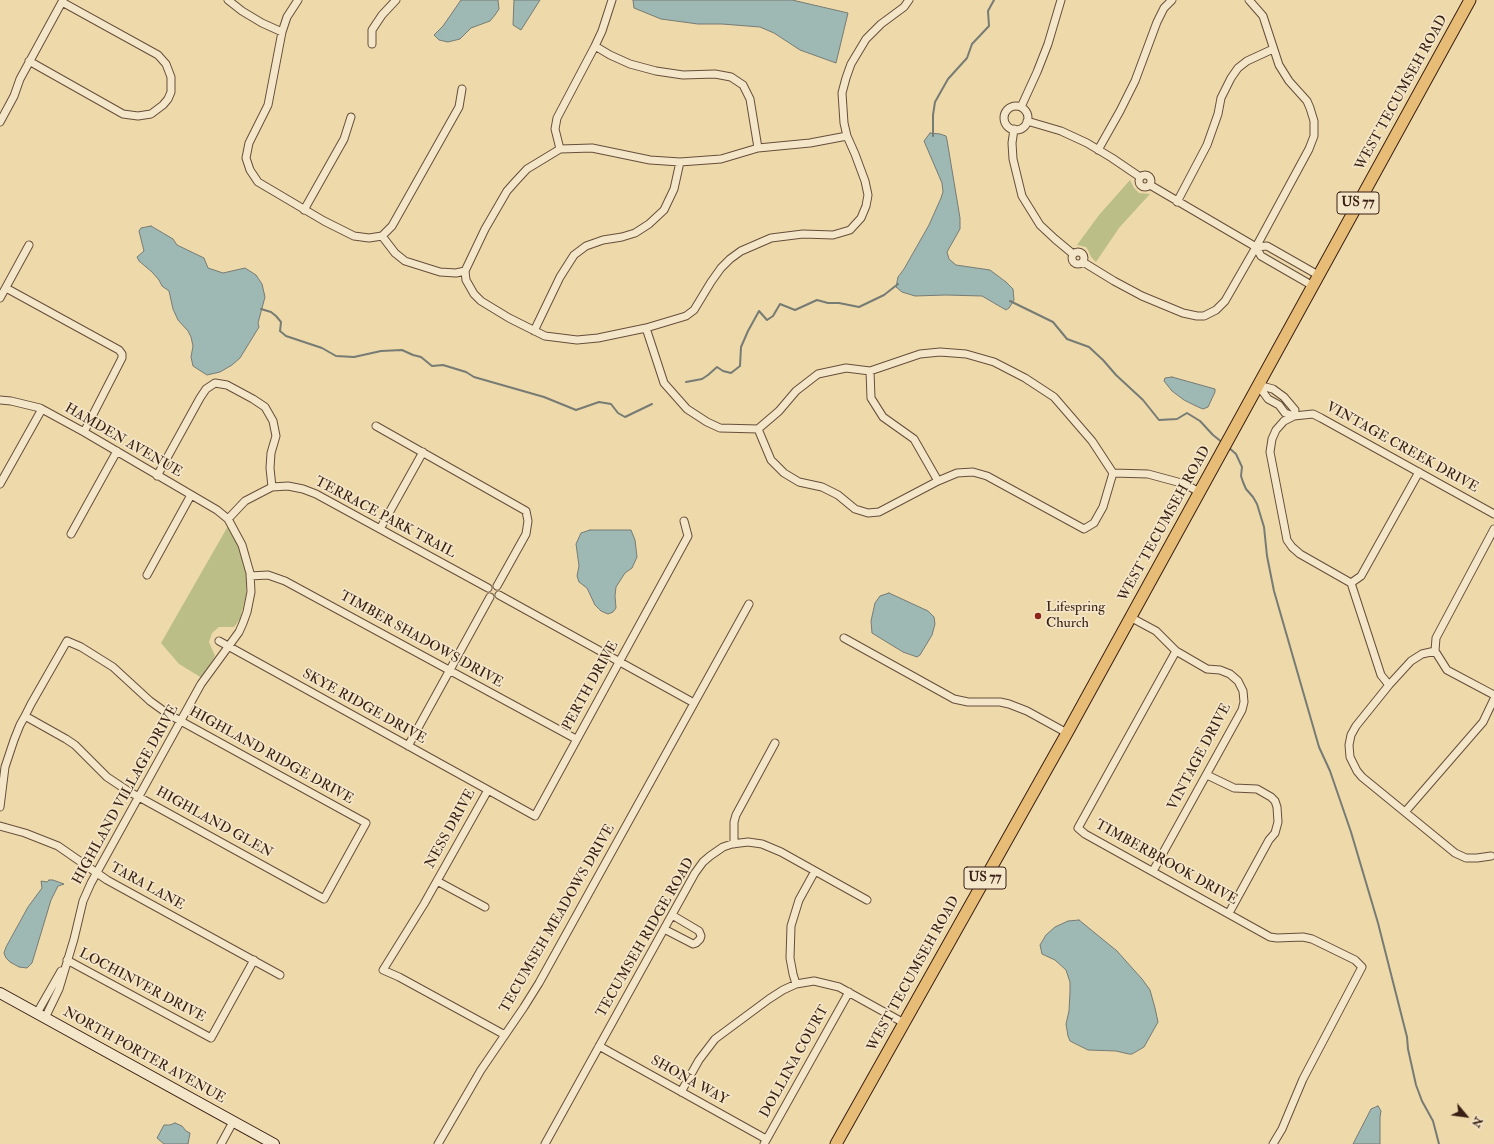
<!DOCTYPE html>
<style>
body{margin:0}
#map{position:relative;width:1494px;height:1144px;overflow:hidden;background:#eed9ab;font-family:"IM FELL Double Pica",serif}
canvas{display:block}
.north{position:absolute;left:1446px;top:1096px;width:40px;height:40px;-webkit-text-stroke:3px #f4e6c8;paint-order:stroke;rotate:119deg;font-size:11px;font-weight:700;line-height:16px;text-align:center;color:#391f14}
.north::after{content:'';display:block;margin:auto;width:14px;height:18px;background:#391f14;clip-path:polygon(50% 0,100% 100%,50% 72%,0 100%)}
</style>
<div id="map">
<canvas width="1494" height="1144"></canvas>
<div class="north">N</div>
</div>
<script>
const c = document.querySelector('canvas').getContext('2d');
c.lineJoin = 'round';
function paint(path, color) { c.fillStyle = color; c.fill(path, 'evenodd'); }
const shape = rows => new Path2D(rows.map(r => 'M' + r).join(''));
function stroke(path, color, width, dash) { c.strokeStyle = color; c.lineWidth = width; c.lineCap = dash ? 'butt' : 'round'; c.setLineDash(dash || []); c.stroke(path); }
function label(font, color, halo, rows, align = 'center') {
  c.font = font + ' "IM FELL Double Pica",serif'; c.lineWidth = 3.5; c.setLineDash([]); c.textBaseline = 'middle'; c.strokeStyle = halo; c.fillStyle = color; for (const [text, x, y, turn = 0] of rows) {
    c.save(); c.translate(x, y); c.rotate((+turn || 0) * Math.PI / 180); c.textAlign = isNaN(turn) ? turn : align; if (halo) c.strokeText(text, 0, 0); c.fillText(text, 0, 0); c.restore();
  }
}
paint(shape([
 [1130,180,1134,188,1139,193,1150,194,1119,228,1096,262,1091,257,1088,250,1086,247,1077,245,1099,215],
 [228,526,241,549,247,573,246,595,240,619,234,627,219,627,212,633,209,642,215,656,202,678,179,664,161,643]
]), '#bbbf87');
const water = shape([
 [461,0,498,0,499,9,495,15,490,21,471,28,460,39,448,42,439,40,434,35,443,26,461,0],
 [514,0,540,0,521,30,513,25,514,0],
 [633,0,792,0,848,13,836,63,800,50,774,33,760,27,722,24,698,24,661,19,634,8,633,0],
 [930,133,940,134,946,136,947,140,960,218,960,229,947,252,949,259,956,265,990,270,1006,282,1013,289,1014,300,1009,308,1006,310,982,296,946,295,915,296,902,292,896,287,898,277,904,269,929,225,941,198,943,192,942,183,924,141,930,133],
 [151,226,173,239,177,245,204,258,208,268,223,273,245,268,256,275,262,284,265,297,258,323,259,327,240,358,232,365,220,372,207,375,193,366,191,357,193,346,191,337,188,331,178,320,173,309,169,291,162,286,159,280,152,272,139,261,137,257,144,251,139,231,141,228,151,226],
 [1172,377,1215,389,1215,392,1208,407,1203,409,1196,406,1184,400,1172,391,1164,381,1165,378,1172,377],
 [590,530,631,530,635,540,637,557,632,568,625,573,616,587,615,596,616,608,613,612,608,614,601,611,595,605,587,588,579,582,577,576,579,566,576,544,581,533,590,530],
 [889,593,928,611,934,617,935,624,932,635,920,655,917,657,903,652,872,633,871,621,875,603,880,596,889,593],
 [49,880,53,880,64,884,58,886,51,900,32,963,27,968,19,967,10,962,6,958,4,953,6,947,28,907,42,888,41,881,47,882,49,880],
 [1079,920,1117,951,1142,979,1150,990,1155,1008,1158,1022,1144,1047,1132,1054,1129,1054,1116,1051,1088,1050,1070,1041,1068,1036,1066,1024,1069,1011,1070,992,1070,982,1066,970,1055,960,1042,954,1040,945,1046,935,1055,927,1068,921,1079,920],
 [1378,1106,1381,1111,1380,1117,1380,1144,1353,1144,1371,1109,1378,1106],
 [175,1123,182,1126,186,1131,190,1133,188,1144,164,1144,157,1138,164,1125,170,1125,175,1123]
]);
paint(water, '#9eb8b4');
stroke(water, '#767b74', 1);
stroke(shape([
 [933,136,933,115,935,102,948,79,967,58,972,44,989,26,988,11,994,0],
 [1010,301,1053,322,1067,339,1089,347,1103,360,1116,375,1143,400,1159,420,1177,419,1187,413,1200,421,1213,435,1223,443],
 [261,309,271,312,276,316,281,322,280,331,286,336,322,348,336,356,354,357,381,351,402,350,413,355,421,357,432,366,443,365,466,372,474,377,544,397,576,410,599,402,611,404,618,413,625,417,652,404],
 [686,382,702,379,708,375,717,367,723,371,731,373,740,366,741,347,748,331,759,311,767,320,773,316,780,304,795,310,817,300,828,303,839,303,859,307,884,295,898,284],
 [1228,447,1236,454,1242,467,1241,476,1243,482,1246,489,1253,497,1257,504,1264,527,1267,556,1274,591,1319,747,1330,771,1351,832,1378,923,1407,1037,1408,1049,1416,1085,1422,1101,1433,1121,1439,1144]
]), '#767b74', 2);
const street = shape([
 [228,0,242,11,262,23,282,32],
 [298,0,287,17,282,32,268,105,249,143,246,158,250,170,258,182,324,221,354,236,369,238,382,236,392,226,459,107,462,89],
 [612,0,602,31,595,46,610,55,630,64,656,71,683,75,715,74,731,77,743,85,750,99,758,148,810,143,847,136],
 [372,44,372,30,382,15,396,0],
 [29,61,123,114,138,116,151,114,163,105,168,99,171,92,171,77,166,64,158,55,62,2],
 '1004 118a12 12 0 1 1 24 0a12 12 0 1 1-24 0Z',
 [1021,107,1037,72,1048,44,1061,0],
 [1027,121,1061,131,1087,143,1112,158,1140,177],
 [0,122,14,96,20,79,63,0],
 [1014,129,1012,143,1013,159,1022,196,1040,225,1055,239,1073,254],
 [560,149,555,129,557,118,595,46],
 [1098,150,1120,111,1135,81,1157,22,1164,8,1172,0],
 '1139 181a6 6 0 1 1 12 0a6 6 0 1 1-12 0Z',
 [1150,185,1256,247,1267,246,1318,275],
 [1177,202,1207,145,1218,114,1221,98,1231,78,1238,68,1247,61,1273,49],
 [304,210,344,139,351,117],
 [382,236,395,253,405,261,440,272,456,273,465,271,466,280,474,294,481,301,509,318,545,336,577,340,598,338,646,328,686,316,694,310,711,282,721,268,730,259,741,251,771,238,803,234,833,235,850,230,861,218,866,206,868,195,865,181,855,154,847,136,844,123,842,93,846,78,851,64,866,39,881,24,904,7,909,0],
 [1256,247,1261,256,1313,286],
 '1072 258a6 6 0 1 1 12 0a6 6 0 1 1-12 0Z',
 [1083,262,1114,281,1142,296,1183,313,1197,316,1204,316,1216,310,1225,301,1256,247,1309,149,1314,136,1314,121,1310,108,1307,101,1289,81,1279,65,1263,16,1249,0],
 [465,271,485,229,507,191,515,182,527,169,560,149,592,148,650,160,680,162,721,159,758,148],
 [6,288,119,350,122,354,122,358,84,432],
 [0,298,29,245],
 [646,328,664,383,687,409,707,422,720,428,758,429,779,411,796,391,818,374,846,368,870,371,920,354,940,352,966,354,994,362,1025,378,1054,397,1092,441,1113,473],
 [534,331,560,277,574,255,586,246,603,240,622,237,635,233,649,224,664,210,674,189,680,162],
 [870,371,871,398,883,417,914,439,938,481],
 [1258,385,1273,389,1284,397,1295,410,1294,416,1285,413,1279,405,1268,399,1258,385],
 [0,400,11,401,40,408,84,432,217,510,228,519,242,545,250,573,251,592,247,612,243,623,239,632,201,684,91,883,83,901,74,939,59,989,45,1018],
 [376,426,526,511,528,521,526,534,497,586],
 [758,429,771,460,784,473,799,482,822,487,838,495,855,509,868,513,879,512,938,481,957,473,973,472,987,476,1084,529,1094,523,1103,507,1113,473],
 [1113,473,1148,474,1185,484,1199,492],
 [157,476,200,398,206,389,215,383,227,385,253,399,265,407,273,421,276,436,271,453,270,468,272,487],
 [0,484,42,409],
 [228,519,245,501,272,487,288,486,303,489,316,494,488,588],
 [380,529,423,452],
 [1494,529,1436,638,1435,651,1447,670,1494,695],
 [71,534,117,451],
 [147,575,191,495],
 [250,576,268,575,285,581,576,739],
 [1351,583,1361,576,1419,472],
 [499,595,694,703],
 [1130,617,1156,631,1176,651,1207,669,1220,670,1230,674,1238,681,1243,691,1244,702,1242,710,1153,871],
 [844,638,954,699,968,702,1000,702,1009,704,1027,711,1067,733],
 [219,641,535,816,688,536,684,521],
 [1176,651,1078,828,1085,834,1270,937,1277,938,1303,937,1312,939,1355,960,1362,967,1303,1079,1282,1129,1273,1144],
 [1435,651,1422,654,1411,661,1389,685,1356,726,1351,735,1349,745,1350,757,1357,771,1362,777,1455,853,1466,858,1477,858,1491,856],
 [1389,685,1381,675,1351,583,1300,554,1292,547,1287,540,1270,452,1272,439,1276,430,1284,421,1294,416,1313,414,1321,418,1494,514],
 [408,746,490,597],
 [1207,775,1234,788,1257,789,1271,797,1275,801,1277,807,1278,822,1275,833,1269,840,1229,913],
 [488,790,424,904,383,970,399,977,505,1035],
 [0,807,5,767,14,740,20,725,25,716,31,704,67,641,81,647,113,667,150,701,168,714,366,823,324,899,128,791,107,777,75,745,66,739,25,716],
 [1405,812,1483,722,1494,699],
 [0,826,25,833,58,846,107,880,280,975],
 [734,844,734,822,736,815,775,743],
 [437,881,485,907],
 [664,929,693,944,696,943,700,939,701,936,699,931,672,915],
 [67,960,211,1038,254,960],
 [796,984,793,974,790,958,791,926,799,900,815,871],
 [37,1013,61,971],
 [599,1046,766,1139],
 [681,1092,699,1060,715,1039,769,999,783,990,796,984,814,981,839,987,904,1023],
 [221,1144,233,1122],
 [438,1144,481,1070,524,1007,539,983,749,604],
 [545,1144,695,873,703,862,710,856,723,847,732,844,748,842,762,844,781,852,867,900],
 [764,1144,849,992]
]);
const secondary = shape([
 [0,993,274,1144]
]);
const primary = shape([
 [836,1144,1067,733,1470,0]
]);
stroke(street, '#664e3a', 9);
stroke(secondary, '#391f14', 12);
stroke(primary, '#391f14', 13);
stroke(street, '#f4e6c8', 7);
stroke(secondary, '#f4e6c8', 10);
stroke(primary, '#e7bc76', 11);
for (const [x, y, r, color] of [
 [1038,616,4,"#8f2418"]
]) { const dot = new Path2D(); dot.arc(x, y, r, 0, 2 * Math.PI); c.fillStyle = color; c.fill(dot); stroke(dot, '#f4e6c8', 1.5); }
for (const [x, y, w] of [
 [1358,203,42],
 [985,878,42]
]) { const box = new Path2D(); box.roundRect(x - w / 2, y - 11, w, 22, 3); c.fillStyle = '#f4e6c8'; c.fill(box); stroke(box, '#391f14', 1); }
label('bold 13px', '#391f14', null, [
 ["US 77",1358,203],
 ["US 77",985,878]
]);
label('14px', '#391f14', '#f4e6c8', [
 ["WEST TECUMSEH ROAD",1402,93,-61],
 ["HAMDEN AVENUE",123,441,30],
 ["VINTAGE CREEK DRIVE",1402,448,29],
 ["TERRACE PARK TRAIL",385,518,28],
 ["WEST TECUMSEH ROAD",1165,524,-61],
 ["TIMBER SHADOWS DRIVE",421,640,29],
 ["PERTH DRIVE",591,686,-61],
 ["SKYE RIDGE DRIVE",364,707,29],
 ["HIGHLAND RIDGE DRIVE",271,756,29],
 ["VINTAGE DRIVE",1200,757,-62],
 ["HIGHLAND VILLAGE DRIVE",126,795,-61],
 ["HIGHLAND GLEN",214,823,29],
 ["NESS DRIVE",451,829,-61],
 ["TIMBERBROOK DRIVE",1166,863,29],
 ["TARA LANE",147,887,29],
 ["TECUMSEH MEADOWS DRIVE",558,919,-60],
 ["TECUMSEH RIDGE ROAD",646,938,-60],
 ["WEST TECUMSEH ROAD",914,974,-61],
 ["LOCHINVER DRIVE",142,986,28],
 ["NORTH PORTER AVENUE",144,1056,29],
 ["DOLLINA COURT",795,1062,-61],
 ["SHONA WAY",689,1081,29]
]);
label('14px', '#391f14', '#f4e6c8', [
 ["Lifespring",1046,608],
 ["Church",1046,624]
], 'left');
</script>
